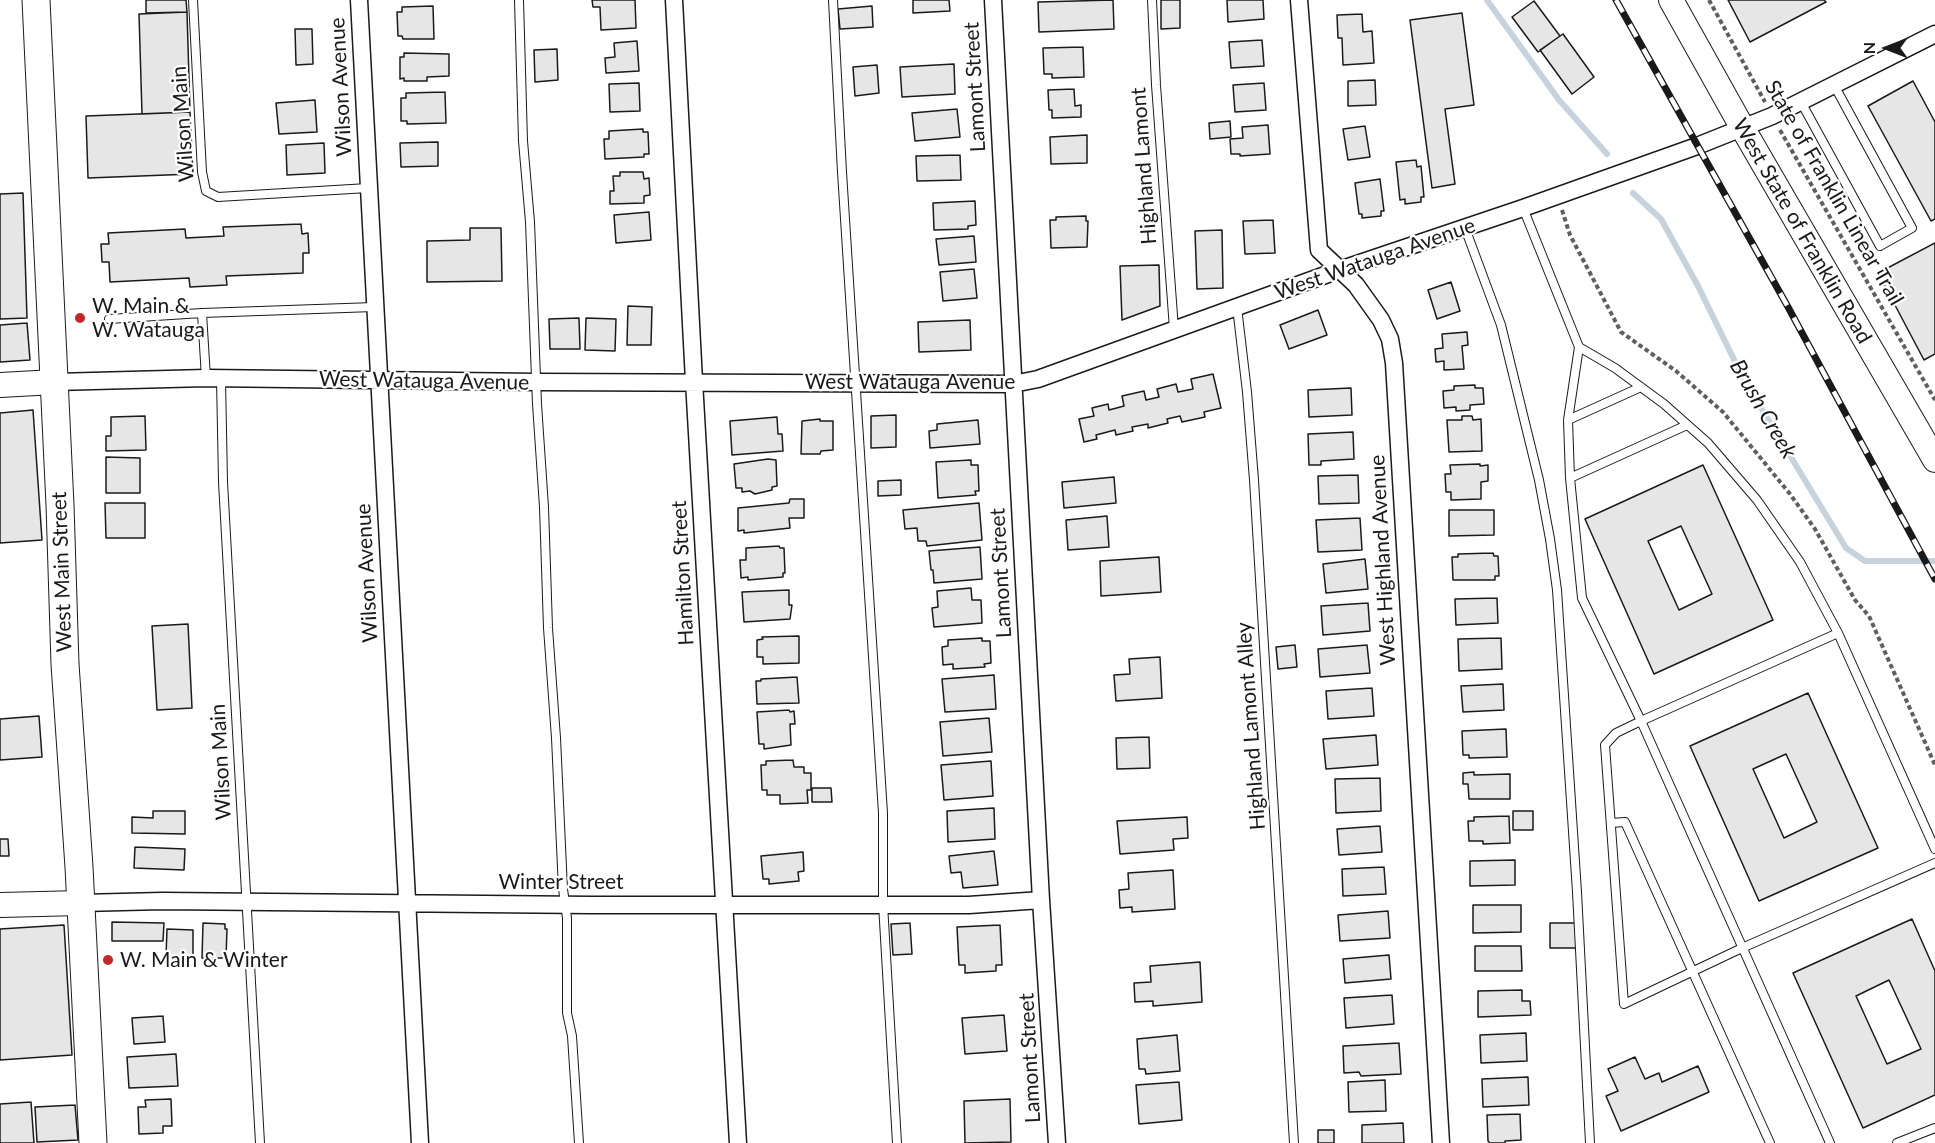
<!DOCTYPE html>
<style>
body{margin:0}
#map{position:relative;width:1935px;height:1143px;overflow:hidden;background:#fff;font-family:Lato,sans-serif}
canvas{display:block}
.north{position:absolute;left:1857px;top:18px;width:60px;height:60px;-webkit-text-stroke:4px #fff;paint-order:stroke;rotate:270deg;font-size:16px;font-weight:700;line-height:24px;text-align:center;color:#1a1a1a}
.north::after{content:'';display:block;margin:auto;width:21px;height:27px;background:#1a1a1a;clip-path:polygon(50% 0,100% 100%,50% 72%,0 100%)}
</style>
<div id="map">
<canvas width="1935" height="1143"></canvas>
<div class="north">N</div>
</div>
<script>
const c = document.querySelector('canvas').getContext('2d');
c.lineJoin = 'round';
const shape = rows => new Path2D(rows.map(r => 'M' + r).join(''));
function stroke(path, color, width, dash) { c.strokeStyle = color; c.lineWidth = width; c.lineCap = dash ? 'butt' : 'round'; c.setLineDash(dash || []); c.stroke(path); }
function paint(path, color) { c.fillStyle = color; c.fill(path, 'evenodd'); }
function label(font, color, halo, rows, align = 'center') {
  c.font = font + ' Lato,sans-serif'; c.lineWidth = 4.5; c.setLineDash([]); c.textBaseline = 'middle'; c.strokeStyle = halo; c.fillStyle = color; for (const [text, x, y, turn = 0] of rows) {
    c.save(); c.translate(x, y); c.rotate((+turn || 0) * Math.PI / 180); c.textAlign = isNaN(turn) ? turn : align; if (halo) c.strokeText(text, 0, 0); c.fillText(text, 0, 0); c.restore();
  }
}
stroke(shape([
 [1487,0,1559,100,1607,154],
 [1633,193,1661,219,1698,286,1743,378,1846,548,1865,561,1935,561]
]), '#c6d2dc', 6);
const building = shape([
 [146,0,186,0,187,12,146,13,146,0],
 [592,0,635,0,636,28,601,30,600,7,593,7,592,0],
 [913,0,949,0,950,11,913,13,913,0],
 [1113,0,1114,29,1039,32,1038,2,1113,0],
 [1161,0,1180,0,1180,28,1161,29,1161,0],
 [1227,0,1263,0,1264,19,1228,22,1227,0],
 [1728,0,1824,0,1826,2,1750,42,1728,0],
 [1534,1,1560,36,1538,52,1512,17,1534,1],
 [433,6,434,39,403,39,402,36,398,36,397,12,402,12,402,7,433,6],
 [872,6,873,27,840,29,838,9,872,6],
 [187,12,190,112,142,114,139,14,187,12],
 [1462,13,1474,105,1445,109,1455,184,1432,188,1410,20,1462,13],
 [1362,14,1363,32,1372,31,1374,63,1343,65,1342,38,1338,38,1337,15,1362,14],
 [295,29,312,29,313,64,296,65,295,29],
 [1563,34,1594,77,1572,94,1540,50,1563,34],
 [1262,40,1264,66,1231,68,1229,42,1262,40],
 [637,41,639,71,606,73,605,58,615,57,614,43,637,41],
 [1083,47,1084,77,1052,78,1052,74,1044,74,1043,48,1083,47],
 [557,49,558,80,535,82,534,50,557,49],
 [404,53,449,54,449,76,427,77,427,81,404,81,404,78,400,79,400,57,404,57,404,53],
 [954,64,955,94,902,97,900,67,954,64],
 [877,65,879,93,855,96,853,67,877,65],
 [1375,80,1376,105,1348,106,1348,81,1375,80],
 [1913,81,1935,122,1935,219,1931,221,1868,106,1913,81],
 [639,83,640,111,610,112,609,84,639,83],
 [1264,83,1266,110,1235,112,1233,85,1264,83],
 [1074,89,1075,106,1081,105,1081,117,1052,118,1052,110,1049,110,1048,90,1074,89],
 [445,92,446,123,407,124,407,121,401,121,401,98,406,98,406,93,445,92],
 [315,100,317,132,279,134,276,103,315,100],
 [957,109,960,137,915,141,912,113,957,109],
 [190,112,193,174,88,178,86,116,190,112],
 [1230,121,1231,137,1210,139,1209,123,1230,121],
 [1268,125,1270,154,1240,156,1240,154,1231,154,1230,139,1243,138,1242,127,1268,125],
 [1365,126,1370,157,1348,160,1343,129,1365,126],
 [643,129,643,132,648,132,649,154,644,154,644,157,605,159,604,139,609,139,609,131,643,129],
 [1087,135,1087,163,1051,164,1050,137,1087,135],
 [438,142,438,166,401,167,400,143,438,142],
 [324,143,325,173,287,175,286,145,324,143],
 [960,155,961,180,917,181,916,156,960,155],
 [1416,160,1417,167,1421,166,1424,197,1421,197,1421,202,1405,204,1405,199,1400,200,1396,162,1416,160],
 [620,172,643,172,644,179,649,178,650,195,644,196,644,203,610,204,610,191,614,191,613,176,620,176,620,172],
 [1380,179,1384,211,1381,211,1381,216,1362,218,1362,214,1359,214,1355,183,1380,179],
 [23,193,27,318,0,319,0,194,23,193],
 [975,201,976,225,968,226,968,229,934,230,933,203,975,201],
 [649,212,651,240,616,243,614,215,649,212],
 [1086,216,1086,221,1088,221,1087,247,1051,248,1050,220,1056,220,1056,217,1086,216],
 [1273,220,1275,253,1245,254,1243,221,1273,220],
 [301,224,302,234,308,233,309,253,303,253,303,273,226,276,227,285,190,287,189,278,110,282,109,262,102,262,101,244,109,244,108,233,185,229,186,238,224,236,223,227,301,224],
 [470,228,501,228,502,281,427,282,427,241,470,240,470,228],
 [1222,230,1223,288,1197,289,1195,231,1222,230],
 [974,236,976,262,939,265,936,239,974,236],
 [1935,243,1935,354,1924,360,1878,273,1935,243],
 [1159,265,1160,306,1122,320,1120,266,1159,265],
 [974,269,977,298,943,301,940,272,974,269],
 [1451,282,1460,311,1437,319,1428,290,1451,282],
 [628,306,652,307,651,345,627,345,628,306],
 [1318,310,1327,335,1289,349,1280,325,1318,310],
 [579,318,580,349,550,349,549,319,579,318],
 [586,318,616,319,615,351,585,350,586,318],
 [970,320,971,350,919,352,918,322,970,320],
 [27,323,30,360,0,362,0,325,27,323],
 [1467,332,1468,345,1462,346,1464,369,1444,370,1444,361,1436,362,1435,349,1443,348,1442,334,1467,332],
 [1213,374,1221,408,1204,412,1205,417,1182,422,1180,416,1167,419,1168,423,1148,428,1148,424,1132,427,1133,431,1116,435,1115,430,1096,435,1097,439,1084,442,1079,419,1094,416,1092,408,1108,404,1109,410,1124,406,1122,396,1144,391,1146,400,1159,397,1157,389,1176,384,1178,392,1193,389,1191,379,1213,374],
 [1475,385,1475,388,1483,388,1484,404,1470,405,1470,410,1456,411,1456,407,1444,408,1443,391,1454,390,1454,386,1475,385],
 [1351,388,1352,415,1309,417,1308,390,1351,388],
 [33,410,42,540,0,543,0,413,33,410],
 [896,415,896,447,871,448,871,416,896,415],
 [145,416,146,450,106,451,106,436,111,436,111,417,145,416],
 [1462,416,1472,416,1473,420,1481,419,1482,451,1449,452,1447,420,1462,420,1462,416],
 [777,417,778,434,782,434,783,451,732,455,730,421,777,417],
 [820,419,820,421,833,421,833,450,821,451,820,454,801,454,802,421,820,419],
 [978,420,980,444,930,448,929,431,937,430,937,424,978,420],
 [1353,432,1354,459,1321,461,1321,465,1309,465,1308,434,1353,432],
 [106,457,140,458,140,493,106,493,106,457],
 [768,459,776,460,777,486,772,487,772,490,755,494,750,491,742,492,742,488,736,488,734,464,768,459],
 [971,460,971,465,978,465,979,491,975,491,976,495,938,498,936,462,971,460],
 [1480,464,1480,466,1488,465,1488,481,1481,482,1481,499,1451,500,1451,492,1446,492,1445,474,1451,474,1450,465,1480,464],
 [1703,465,1773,620,1654,674,1585,519,1703,465],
 [1681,526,1712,594,1679,610,1648,541,1681,526],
 [1358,475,1359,503,1319,504,1318,476,1358,475],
 [1114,477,1116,503,1064,508,1062,482,1114,477],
 [901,480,901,495,878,496,878,481,901,480],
 [790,499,804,499,804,518,789,518,790,528,744,533,744,530,738,531,738,508,789,503,790,499],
 [105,503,145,503,145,538,106,538,105,503],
 [979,503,982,540,927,546,926,541,918,541,917,528,905,529,903,510,979,503],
 [1449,510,1494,510,1494,535,1449,536,1449,510],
 [1107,516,1109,547,1068,550,1066,520,1107,516],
 [1360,518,1362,550,1318,552,1316,520,1360,518],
 [779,546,780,548,784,548,785,573,783,573,783,577,748,580,748,577,741,578,740,560,746,560,746,548,779,546],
 [980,547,982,579,934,583,933,570,931,570,929,551,980,547],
 [1493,553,1494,556,1498,556,1499,576,1495,576,1495,580,1453,580,1452,557,1458,557,1458,554,1493,553],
 [1159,557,1161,592,1101,596,1100,561,1159,557],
 [1365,559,1368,589,1326,593,1323,564,1365,559],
 [971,588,972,600,981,600,982,623,934,627,932,608,938,607,937,591,971,588],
 [789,590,789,605,792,605,790,619,744,622,742,592,789,590],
 [1497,598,1498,623,1456,625,1455,599,1497,598],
 [1368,603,1370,631,1323,635,1321,606,1368,603],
 [188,624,192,708,157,710,152,626,188,624],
 [799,636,799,663,763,664,763,657,757,657,757,640,763,639,762,637,799,636],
 [982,638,982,641,990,641,991,663,984,664,985,667,953,669,953,664,943,665,942,647,948,646,948,640,982,638],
 [1501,638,1502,669,1459,671,1458,639,1501,638],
 [1295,645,1297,667,1278,669,1276,647,1295,645],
 [1367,645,1370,673,1320,677,1318,649,1367,645],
 [1160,657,1162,698,1116,701,1114,675,1130,674,1129,659,1160,657],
 [994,675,996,709,945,712,942,679,994,675],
 [797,677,799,703,757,704,756,681,761,681,761,679,797,677],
 [1503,684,1504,710,1463,712,1461,686,1503,684],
 [1372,688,1374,716,1328,719,1326,691,1372,688],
 [1808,693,1878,848,1759,901,1690,746,1808,693],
 [1786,754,1817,822,1784,838,1753,769,1786,754],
 [789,710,790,712,794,711,795,724,790,724,791,745,764,749,764,744,759,744,757,712,789,710],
 [39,716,42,757,0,760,0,719,39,716],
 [989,718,992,752,943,756,940,722,989,718],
 [1506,729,1507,757,1469,758,1469,755,1463,755,1462,731,1506,729],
 [1376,735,1378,765,1326,769,1323,739,1376,735],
 [1149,737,1150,768,1117,769,1116,738,1149,737],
 [793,760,794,767,804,767,804,773,811,773,811,790,807,790,808,803,780,804,780,795,767,795,767,790,762,790,761,765,766,765,766,761,793,760],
 [991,761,993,796,944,800,941,765,991,761],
 [1474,772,1474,775,1510,774,1510,799,1469,799,1468,784,1463,784,1463,773,1474,772],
 [1380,778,1381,811,1336,813,1335,779,1380,778],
 [812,788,831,788,832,802,812,802,812,788],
 [994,808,995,839,948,842,947,811,994,808],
 [153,811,185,811,185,834,132,833,132,817,153,818,153,811],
 [1513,811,1533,811,1533,830,1513,830,1513,811],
 [1509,816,1510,843,1483,844,1483,841,1469,841,1468,821,1474,821,1474,817,1509,816],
 [1187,817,1188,838,1173,839,1174,850,1120,854,1117,821,1187,817],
 [1380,826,1382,852,1339,855,1337,829,1380,826],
 [0,839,8,839,9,856,0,856,0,839],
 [135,847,185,849,184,870,134,868,135,847],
 [994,851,998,885,963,888,961,872,951,873,949,856,994,851],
 [803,852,804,871,798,872,799,881,769,884,769,879,763,879,761,856,803,852],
 [1515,860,1515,885,1470,886,1470,861,1515,860],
 [1384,867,1386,894,1343,896,1342,869,1384,867],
 [1173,870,1175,909,1132,912,1132,907,1120,908,1119,890,1129,889,1128,873,1173,870],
 [1473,905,1521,905,1521,932,1473,933,1473,905],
 [1388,911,1390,938,1340,941,1338,915,1388,911],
 [1912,919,1935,971,1935,1095,1863,1128,1793,973,1912,919],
 [1889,980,1921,1049,1887,1064,1856,996,1889,980],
 [112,922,164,923,163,941,112,941,112,922],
 [203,923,225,924,225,929,227,929,226,958,202,958,203,923],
 [910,923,912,954,893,955,891,924,910,923],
 [1550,923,1576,923,1576,948,1550,948,1550,923],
 [64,925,72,1055,0,1060,0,929,64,925],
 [1000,925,1002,965,996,965,996,971,965,973,965,965,959,965,957,927,1000,925],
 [167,929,193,930,193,956,166,956,167,929],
 [1475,946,1521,946,1522,971,1475,971,1475,946],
 [1389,955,1391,979,1345,983,1343,959,1389,955],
 [1200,962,1202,1002,1153,1006,1153,1001,1135,1002,1134,983,1151,982,1150,966,1200,962],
 [1522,990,1522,1001,1530,1001,1531,1015,1478,1017,1478,991,1522,990],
 [1392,995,1394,1024,1346,1028,1344,998,1392,995],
 [1004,1015,1007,1051,965,1054,962,1018,1004,1015],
 [163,1016,165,1042,134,1044,132,1018,163,1016],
 [1526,1033,1527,1061,1481,1063,1480,1035,1526,1033],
 [1177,1035,1180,1071,1146,1074,1145,1069,1139,1069,1137,1039,1177,1035],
 [1399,1043,1401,1074,1361,1076,1359,1072,1344,1073,1343,1046,1399,1043],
 [176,1054,178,1086,129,1088,127,1057,176,1054],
 [1635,1057,1645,1079,1659,1073,1662,1082,1698,1066,1709,1092,1621,1131,1606,1096,1618,1091,1608,1069,1635,1057],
 [1528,1077,1529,1105,1483,1107,1482,1079,1528,1077],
 [1385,1080,1386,1111,1349,1112,1348,1082,1385,1080],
 [1179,1082,1182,1120,1139,1124,1136,1085,1179,1082],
 [171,1099,172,1126,163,1126,163,1133,139,1134,138,1107,146,1107,145,1100,171,1099],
 [1010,1099,1011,1142,965,1143,964,1101,1010,1099],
 [31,1102,34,1143,0,1143,0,1104,31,1102],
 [75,1105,78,1140,37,1142,35,1107,75,1105],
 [1520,1114,1521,1140,1505,1141,1505,1143,1490,1143,1488,1141,1487,1115,1520,1114],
 [1403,1123,1404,1143,1362,1143,1362,1125,1403,1123],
 [1318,1130,1334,1130,1334,1143,1318,1143,1318,1130]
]);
paint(building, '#e6e6e6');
stroke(building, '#1a1a1a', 1.5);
const lane = shape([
 [193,0,202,172,206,191,218,197,368,188],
 [519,0,523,141,530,222,537,404,544,507,548,628,556,738,563,889,567,918,567,1013,572,1036,579,1143],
 [833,0,842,172,883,813,883,904,897,1143],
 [1152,0,1156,85,1174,329],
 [1801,102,1880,246,1912,228,1834,85],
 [1523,208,1579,347,1568,420,1570,478,1582,598,1641,721,1830,1143],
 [1465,228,1501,325,1539,480,1550,539,1557,590,1577,892,1590,1143],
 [1237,307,1247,392,1254,480,1294,1143],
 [202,313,206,378],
 [109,319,202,313,374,307],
 [1579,347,1615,368,1664,404,1708,443,1757,500,1800,562,1838,633,1935,849],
 [221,379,223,482,260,1143],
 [1568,420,1641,387],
 [1570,478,1687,425],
 [1838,633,1641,721,1616,733,1605,745,1624,1004,1742,948,1935,863],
 [1611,823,1625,822,1770,1143],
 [1897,1143,1935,1128]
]);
const street = shape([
 [359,0,420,1143],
 [674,0,694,381,738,1143],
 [993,0,1041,900,1057,1143],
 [1299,0,1319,250,1356,285,1381,320,1390,339,1394,363,1441,1143],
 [55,382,206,378,537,382,1013,384,1038,379,1339,270,1523,208,1697,146,1772,116,1935,34],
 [81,903,162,901,591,905,969,905,1041,900]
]);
const secondary = shape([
 [1671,0,1742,127,1935,460],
 [0,385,55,382],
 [0,905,81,903]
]);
const primary = shape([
 [36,0,60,505,65,664,79,867,93,1143]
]);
stroke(lane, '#1a1a1a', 10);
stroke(street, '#1a1a1a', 19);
stroke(secondary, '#1a1a1a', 26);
stroke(primary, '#1a1a1a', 29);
stroke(shape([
 [1709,0,1765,102],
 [1780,130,1935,400],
 [1562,210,1570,235,1621,332,1676,371,1723,412,1790,494,1815,529,1855,600,1869,616,1935,765]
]), '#5f5f5f', 4, [4.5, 3]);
stroke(lane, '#fff', 8);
stroke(street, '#fff', 16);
stroke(secondary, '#fff', 24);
stroke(primary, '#fff', 27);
const rail = shape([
 [1616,0,1788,307,1935,579]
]);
stroke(rail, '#1a1a1a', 7);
stroke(rail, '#fff', 4.5, [14]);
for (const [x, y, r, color] of [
 [80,318,6,"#c62828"],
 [108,960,6,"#c62828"]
]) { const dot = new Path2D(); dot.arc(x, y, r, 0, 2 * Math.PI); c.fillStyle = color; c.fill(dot); stroke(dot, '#fff', 2); }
label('21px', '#1a1a1a', '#fff', [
 ["Wilson Avenue",341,87,-93],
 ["Lamont Street",975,87,-93],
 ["Wilson Main",183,124,-94],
 ["Highland Lamont",1144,166,-94],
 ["State of Franklin Linear Trail",1834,193,60],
 ["West State of Franklin Road",1802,231,60],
 ["West Watauga Avenue",1375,259,-19],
 ["West Watauga Avenue",424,381,1],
 ["West Watauga Avenue",910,382],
 ["West Highland Avenue",1383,560,-93],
 ["West Main Street",62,572,-92],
 ["Wilson Avenue",367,573,-93],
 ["Hamilton Street",683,573,-93],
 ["Lamont Street",1001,573,-93],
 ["Highland Lamont Alley",1251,726,-94],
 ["Wilson Main",221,762,-93],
 ["Winter Street",561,882],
 ["Lamont Street",1030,1058,-93]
]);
label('21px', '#1a1a1a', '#fff', [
 ["W. Main &",92,306],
 ["W. Watauga",92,330],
 ["W. Main & Winter",120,960]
], 'left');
label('italic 22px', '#1a1a1a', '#fff', [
 ["Brush Creek",1763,409,60]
]);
</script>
